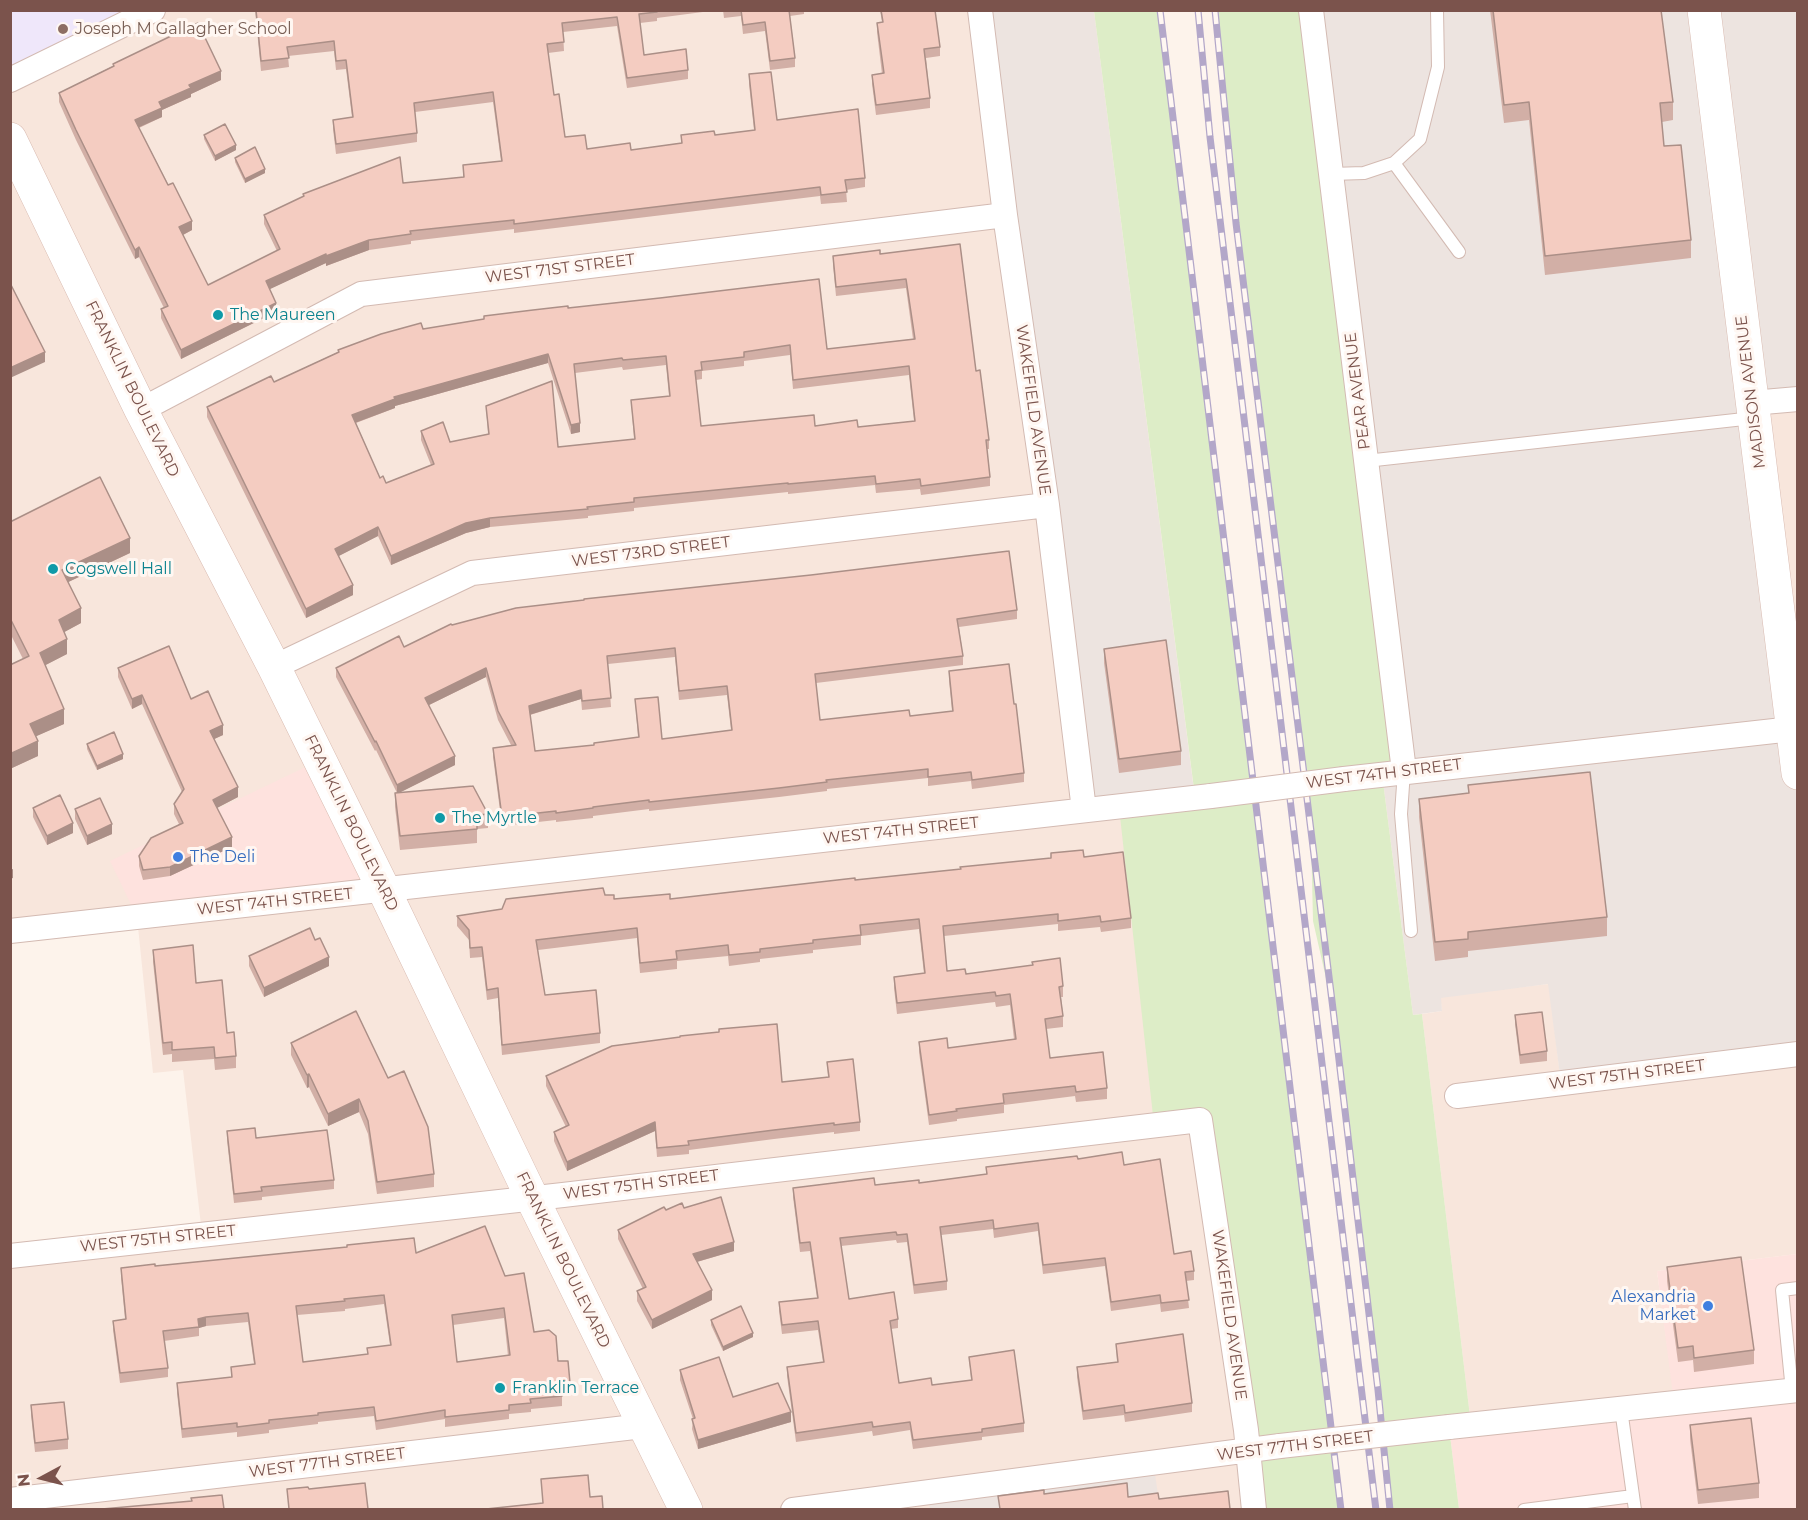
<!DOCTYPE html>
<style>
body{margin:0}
#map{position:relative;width:1808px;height:1520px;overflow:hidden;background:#fdf3eb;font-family:Montserrat,sans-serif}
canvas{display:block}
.frame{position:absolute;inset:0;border:12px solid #7b534c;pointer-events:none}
.north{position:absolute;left:12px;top:1448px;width:60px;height:60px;-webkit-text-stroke:4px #fff7f2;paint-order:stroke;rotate:263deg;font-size:16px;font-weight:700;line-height:24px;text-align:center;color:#7b534c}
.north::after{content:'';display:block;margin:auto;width:21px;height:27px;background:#7b534c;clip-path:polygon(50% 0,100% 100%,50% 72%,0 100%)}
</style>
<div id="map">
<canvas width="1808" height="1520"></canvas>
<div class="frame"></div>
<div class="north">N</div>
</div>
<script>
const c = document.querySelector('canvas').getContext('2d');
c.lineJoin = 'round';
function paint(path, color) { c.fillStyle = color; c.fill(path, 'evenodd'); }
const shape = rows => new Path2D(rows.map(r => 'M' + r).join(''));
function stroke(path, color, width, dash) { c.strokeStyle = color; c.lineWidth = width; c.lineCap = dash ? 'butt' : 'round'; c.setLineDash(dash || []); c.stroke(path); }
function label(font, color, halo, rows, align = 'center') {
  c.font = font + ' Montserrat,sans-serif'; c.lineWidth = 6; c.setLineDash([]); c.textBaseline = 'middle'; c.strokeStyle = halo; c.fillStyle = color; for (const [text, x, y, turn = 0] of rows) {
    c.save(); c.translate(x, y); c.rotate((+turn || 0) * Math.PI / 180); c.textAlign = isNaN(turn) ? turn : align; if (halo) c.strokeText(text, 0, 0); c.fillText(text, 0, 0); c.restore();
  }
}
paint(shape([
 [11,11,980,11,1119,807,1200,1120,1254,1509,11,1509,10,1256,202,1234,183,1070,153,1073,137,917,11,931],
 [1797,399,1797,773,1752,403],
 [1549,984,1561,1083,1797,1054,1797,1254,1657,1271,1675,1403,1471,1425,1422,1014,1442,1011,1440,996]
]), '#f8e6dc');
paint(shape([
 [320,760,384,890,137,917,110,861],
 [1797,1254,1797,1509,1459,1509,1449,1427,1674,1403,1657,1271]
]), '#fee2de');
paint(shape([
 [980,11,1094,11,1195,798,1084,810],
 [1311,11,1797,11,1797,399,1753,403,1797,773,1797,1054,1561,1083,1548,984,1441,998,1442,1011,1413,1015,1382,774],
 [1155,1474,1160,1509,930,1510,929,1502]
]), '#ede4e0');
paint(shape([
 [11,11,153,11,11,80]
]), '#efe7fa');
paint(shape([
 [1094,11,1160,11,1341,1509,1254,1509,1201,1120,1154,1125,1119,807,1195,797],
 [1215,11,1311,11,1404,771,1382,774,1413,1015,1422,1014,1471,1425,1449,1427,1459,1509,1390,1509,1378,1390,1333,1009,1313,921,1311,835,1236,223]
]), '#ddedc7');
const lane = shape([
 [1394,163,1459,252],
 [1331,174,1364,173,1394,163,1420,139,1438,67,1437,10],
 [1366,461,1753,418],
 [1404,771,1401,814,1411,931],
 [1792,1391,1782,1290,1798,1288],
 [1621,1409,1635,1510],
 [1524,1510,1633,1496]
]);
const street = shape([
 [980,10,1005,215,1047,505,1084,810],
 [1311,10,1404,771],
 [10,80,153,10],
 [1752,403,1798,399],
 [141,410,361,294,1005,215],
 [274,667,472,573,1047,505],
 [1344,779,1792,729],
 [10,931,415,886,1211,796],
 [1457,1096,1798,1054],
 [10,1256,563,1195,1200,1120,1246,1430,1254,1510],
 [1449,1427,1798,1390],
 [10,1500,643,1426],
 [793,1510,1280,1446]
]);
const secondary = shape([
 [1704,10,1798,773],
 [10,139,141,410,274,667,384,890,532,1198,686,1510]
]);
stroke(lane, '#d3bab2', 14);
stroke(street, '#d3bab2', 26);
stroke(secondary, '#d9bbb1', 34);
stroke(lane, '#fff', 12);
stroke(street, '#fff', 24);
stroke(secondary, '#fff', 33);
const rail = shape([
 [1160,10,1341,1510],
 [1198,10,1210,137,1376,1510],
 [1215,10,1236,223,1333,1009,1378,1390,1390,1510]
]);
stroke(rail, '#b3a7c9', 7);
stroke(rail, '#fff7f2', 4.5, [14]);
const streetBridge = shape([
 [1211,796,1344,779],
 [1280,1446,1449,1427]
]);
stroke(streetBridge, '#d3bab2', 26, []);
stroke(streetBridge, '#fff', 24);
paint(shape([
 [255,10,718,10,657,18,657,21,640,23,644,55,688,70,688,79,627,88,617,26,563,32,564,51,548,53,554,95,565,137,587,149,631,150,681,143,681,135,715,135,754,130,749,84,749,74,777,120,865,178,865,187,846,190,847,202,821,204,820,196,514,233,514,229,411,241,411,244,369,250,326,266,326,263,269,289,276,312,181,359,161,318,161,309,164,308,139,257,135,259,76,140,59,102,59,93,113,66,113,64,221,80,191,94,191,97,162,110,162,117,139,128,192,230,183,235,208,285,277,251,264,224,264,215,303,197,303,194,463,177,463,165,501,161,493,102,415,112,417,133,417,142,336,154,333,129,333,120,352,117,346,69,336,70,334,51,288,56,289,67,261,71],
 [723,10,804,10,804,14,790,16,795,58,795,67,770,70,765,31,743,34,741,16,724,18],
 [880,10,935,10,940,47,940,56,926,58,930,98,930,108,876,115,872,84,872,75,882,74,877,32,877,23,882,22],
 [1490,10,1661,10,1673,102,1673,120,1662,122,1664,146,1691,240,1691,258,1545,275,1529,120,1504,123],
 [204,135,236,150,215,161,204,139],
 [235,158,265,173,245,183,235,162],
 [960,244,976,371,989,440,989,449,987,449,990,477,990,486,921,495,920,489,876,493,875,485,788,494,788,492,634,508,634,511,588,516,588,518,490,527,466,533,391,565,378,536,338,556,353,595,306,618,207,417,207,407,274,382,338,352,338,350,423,329,568,308,827,349,913,339,906,288,836,296,833,265,833,256,880,254],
 [790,355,793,389,909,375,914,421,858,427,815,426,701,426,696,380,702,379,702,371,744,366,744,361],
 [548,363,571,434,580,432,575,373,622,367,623,370,666,365,669,396,631,400,634,439,558,447,486,406,488,434,450,442,421,431,421,440,431,465,386,483,380,478,356,423,395,408,395,406],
 [10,522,130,553,68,582,81,623,64,632,67,654,45,665,64,724,36,736,38,756,12,768,10,765,10,665,23,659,10,633],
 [1017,610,1017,619,959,627,963,656,963,665,816,683,820,720,910,716,952,711,949,680,949,671,1014,704,1024,773,1024,782,972,789,971,781,928,786,928,778,827,789,827,791,779,797,649,811,649,809,593,816,593,818,556,822,556,820,502,826,493,757,493,748,511,745,498,720,486,677,429,705,455,765,400,792,488,814,488,828,477,829,477,843,400,850,395,807,395,793,397,793,376,750,375,751,336,677,336,668,404,647,452,625],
 [675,657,679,700,727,695,731,730,662,739,635,699,638,737,594,745,535,751,530,715,581,699,582,710,611,707,608,664],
 [1104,649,1181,751,1181,765,1119,773,1104,663],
 [118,668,191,699,223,735,214,739,238,797,217,808,232,847,170,876,143,880,139,866,139,856,179,824,174,814,174,804,182,792,142,704,132,709,118,677],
 [87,744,123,759,97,770,87,749],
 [1468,785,1607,917,1607,936,1468,951,1468,957,1435,961,1419,817,1419,799,1468,794],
 [33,808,73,833,47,845,33,817],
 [75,809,112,834,87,845,75,819],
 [1084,857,1131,918,1131,928,1101,932,1100,927,1058,931,1058,924,944,936,947,971,1063,986,1063,997,1061,997,1063,1016,1063,1027,1046,1029,1050,1058,1107,1088,1107,1099,1076,1102,1075,1096,1004,1105,1004,1113,957,1119,957,1121,929,1125,919,1052,919,1042,948,1048,1014,1039,1010,1005,996,1007,995,1002,897,1014,894,988,894,977,924,974,919,929,861,936,861,945,813,950,813,953,760,959,760,962,729,966,728,956,677,961,677,969,640,973,637,938,538,950,545,995,600,1033,600,1043,502,1055,498,998,487,1000,482,957,470,958,469,940,457,926,457,916,605,895,614,899,670,899],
 [315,940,329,966,264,997,249,966,249,956],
 [153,950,196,983,227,1033,236,1056,236,1068,215,1070,214,1059,172,1062,172,1054,163,1055,153,962],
 [356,1011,434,1174,434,1187,377,1194,368,1134,359,1112,328,1126,309,1087,307,1088,291,1055,291,1043],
 [1515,1015,1547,1051,1547,1061,1520,1064,1515,1024],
 [827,1062,860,1122,860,1131,834,1134,834,1132,774,1139,689,1150,689,1154,657,1157,655,1131,567,1171,554,1141,554,1132,566,1127,546,1086,546,1076,782,1082,828,1077],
 [227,1131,256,1138,334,1180,334,1189,262,1197,262,1200,234,1203,227,1140],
 [1078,1159,1124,1165,1174,1254,1194,1271,1194,1280,1186,1281,1189,1308,1161,1312,1160,1304,1111,1311,1105,1266,1043,1274,1038,1231,994,1238,993,1229,941,1235,947,1281,947,1290,914,1294,907,1242,897,1243,896,1240,841,1246,849,1299,898,1319,898,1328,891,1329,899,1383,932,1385,971,1380,969,1357,1024,1423,1024,1432,982,1437,982,1440,913,1449,910,1430,873,1436,872,1431,796,1442,787,1376,787,1367,823,1362,818,1330,782,1334,779,1311,779,1302,817,1298,810,1251,800,1252,793,1197,793,1188,919,1183,986,1174,986,1167],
 [684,1208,734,1251,697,1262,712,1300,652,1329,637,1301,637,1291,643,1289,618,1239,618,1230,666,1210],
 [416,1253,505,1276,534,1332,558,1361,570,1383,570,1393,562,1394,562,1406,531,1409,531,1412,509,1414,509,1419,445,1427,445,1419,376,1430,374,1416,318,1422,318,1424,269,1430,269,1433,237,1437,237,1432,182,1438,177,1393,177,1383,231,1377,231,1367,254,1364,248,1322,206,1326,199,1328,199,1336,164,1341,168,1368,168,1377,120,1383,113,1330,113,1321,125,1319,121,1277,121,1268],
 [384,1304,390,1345,367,1348,367,1355,303,1362,297,1315,345,1311,345,1309],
 [504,1318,508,1356,457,1362,453,1325],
 [1667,1267,1754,1350,1754,1364,1694,1372,1693,1360,1678,1362,1667,1281],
 [711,1320,753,1337,723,1351,711,1325],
 [1116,1344,1192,1403,1192,1412,1125,1422,1124,1415,1083,1420,1077,1377,1077,1367,1117,1362],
 [680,1370,733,1397,791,1422,698,1449,692,1429,693,1419,680,1380],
 [31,1405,68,1439,68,1449,35,1452,31,1415],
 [1690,1425,1759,1483,1759,1498,1698,1504,1690,1439]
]), '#d2afa6');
paint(shape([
 [221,71,221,80,191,94,191,97,162,110,162,117,135,129,135,120,159,102,189,85],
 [236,145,236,150,215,161,215,156],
 [265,169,265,173,245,183,245,179],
 [192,221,192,230,179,237,179,227],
 [369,240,369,250,326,266,326,256],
 [139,247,139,257,135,259,135,250],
 [326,254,326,263,266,291,266,281],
 [276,303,276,312,181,359,181,350],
 [45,352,45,362,10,378,10,368],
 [548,354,548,363,395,406,395,408,352,424,352,415,394,397],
 [580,423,580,432,571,434,571,425],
 [490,518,490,527,466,533,391,565,391,556,466,523],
 [378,527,378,536,335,558,335,549],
 [130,538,130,553,62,585,62,570],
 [353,585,353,595,306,618,306,609],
 [81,608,81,623,59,635,59,620],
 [67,639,67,654,40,668,40,653],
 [486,668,486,677,425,707,425,698],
 [581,690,581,699,529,715,529,706],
 [142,695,142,704,132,709,132,699],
 [64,709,64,724,30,739,30,724],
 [223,725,223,735,210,741,210,731],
 [38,741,38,756,12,768,12,753],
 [123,754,123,759,97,770,97,766],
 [455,756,455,765,397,794,397,785],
 [238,787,238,797,213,810,213,800],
 [73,823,73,833,47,845,47,836],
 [112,824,112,834,87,845,87,836],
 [232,837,232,847,170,876,170,867],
 [13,869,13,878,10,879,10,870],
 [329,957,329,966,264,997,264,988],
 [309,1074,309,1087,307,1088,307,1075],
 [359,1099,359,1112,328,1126,328,1114],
 [655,1122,655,1131,567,1171,567,1162],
 [734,1242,734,1251,693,1263,693,1254],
 [712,1290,712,1300,652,1329,652,1320],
 [206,1317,206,1326,199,1328,198,1319],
 [753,1333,753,1337,723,1351,723,1347],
 [791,1412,791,1422,698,1449,698,1440]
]), '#ab8f87');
const building = shape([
 [256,10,657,10,657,12,639,14,644,55,686,49,688,70,627,78,617,17,562,23,564,42,547,44,554,95,559,94,565,137,585,135,587,149,630,143,631,150,682,143,681,135,714,131,715,135,755,130,749,74,771,72,777,120,858,109,865,178,845,180,847,192,821,195,820,187,514,224,514,220,410,231,411,234,369,240,326,256,326,254,266,281,276,303,181,350,161,309,168,306,139,247,135,250,76,130,59,93,114,66,113,64,198,23,221,71,189,85,191,88,159,102,162,108,135,120,168,185,173,183,192,221,179,227,208,285,280,249,264,215,304,196,303,194,400,157,403,183,464,177,463,165,502,161,493,92,414,103,417,133,336,144,333,120,353,117,346,60,336,61,334,41,287,47,289,58,261,61,256,10],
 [741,10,789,10,795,58,770,61,765,22,743,25,741,10],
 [881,10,935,10,940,47,924,49,930,98,876,105,872,75,884,73,877,23,883,22,881,10],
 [1493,10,1661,10,1673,102,1660,103,1664,146,1681,145,1691,240,1545,256,1529,102,1504,105,1493,10],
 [225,124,236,145,215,156,204,135,225,124],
 [255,147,265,169,245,179,235,158,255,147],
 [960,244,976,371,980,370,989,440,986,440,990,477,921,486,920,479,876,484,875,476,788,484,788,483,634,498,634,502,587,507,588,509,490,518,466,523,391,556,378,527,335,549,353,585,306,609,207,407,271,376,274,382,339,352,338,350,381,334,421,323,423,329,484,319,484,316,533,310,568,306,568,308,660,298,819,279,827,349,915,339,906,279,836,287,833,256,880,250,880,254,960,244],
 [790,345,793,380,909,366,915,421,858,427,857,420,815,426,814,415,701,426,695,371,702,370,701,362,744,357,744,352,790,345],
 [548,354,571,425,580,423,574,364,622,358,623,360,666,356,670,396,631,400,635,439,558,447,552,381,486,406,489,434,450,442,443,422,421,431,434,464,386,483,383,476,380,478,352,415,395,399,394,397,548,354],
 [10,283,45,352,10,368,10,283],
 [100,477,130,538,62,570,81,608,59,620,67,639,40,653,64,709,30,724,38,741,12,753,10,750,10,665,29,656,10,618,10,522,100,477],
 [1009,551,1017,610,957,619,963,656,815,674,820,720,909,710,910,716,953,711,949,671,1009,664,1014,704,1016,704,1024,773,972,780,971,772,928,777,928,769,826,780,827,782,779,788,649,802,649,800,593,807,593,808,556,813,556,811,502,817,493,748,516,745,498,711,486,668,425,698,455,756,397,785,376,741,375,742,336,668,399,636,404,647,451,624,452,625,516,608,584,600,584,599,811,575,1009,551],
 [675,648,679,691,727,686,732,730,662,739,658,697,635,699,639,737,594,743,594,745,535,751,529,706,581,690,582,701,611,698,607,656,675,648],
 [1166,640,1181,751,1119,759,1104,649,1166,640],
 [169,646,191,699,208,691,223,725,210,731,238,787,213,800,232,837,170,867,143,870,139,856,151,838,183,823,174,804,184,789,142,695,132,699,118,668,169,646],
 [114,732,123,754,97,766,87,744,114,732],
 [1590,772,1607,917,1468,932,1468,939,1435,942,1419,799,1469,793,1468,785,1590,772],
 [473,786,488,814,477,815,477,829,400,836,395,793,473,786],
 [60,795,73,823,47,836,33,808,60,795],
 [100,798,112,824,87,836,75,809,100,798],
 [1083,850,1084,857,1123,852,1131,918,1101,922,1100,916,1058,921,1058,914,943,926,947,971,965,969,966,974,1033,965,1032,962,1060,958,1063,986,1059,987,1063,1016,1045,1019,1050,1058,1103,1052,1107,1088,1076,1092,1075,1086,1003,1094,1004,1103,956,1109,957,1111,929,1115,919,1042,947,1038,948,1048,1016,1039,1010,994,996,996,995,992,897,1003,894,977,925,973,919,919,860,925,861,935,813,940,813,943,760,949,760,952,729,955,728,945,676,951,677,959,640,963,637,928,536,940,545,995,596,990,600,1033,502,1045,498,988,487,990,482,947,470,948,469,930,457,916,502,909,506,899,603,888,605,895,614,895,614,899,670,894,670,899,855,878,855,880,961,869,960,867,1051,858,1051,853,1083,850],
 [310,928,315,940,320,938,329,957,264,988,249,956,310,928],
 [193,945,196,983,222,980,227,1033,234,1032,236,1056,215,1058,214,1047,172,1050,172,1042,163,1043,153,950,193,945],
 [356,1011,388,1078,404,1071,428,1127,434,1174,377,1182,368,1121,359,1099,328,1114,309,1074,307,1075,291,1043,356,1011],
 [1542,1012,1547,1051,1520,1055,1515,1015,1542,1012],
 [777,1024,782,1082,829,1077,827,1062,853,1059,860,1122,834,1125,834,1123,774,1130,688,1141,689,1145,657,1148,655,1122,567,1162,554,1132,569,1125,546,1076,612,1046,680,1037,680,1036,719,1032,719,1029,777,1024],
 [255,1128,256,1138,327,1130,334,1180,261,1187,262,1191,234,1194,227,1131,255,1128],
 [1122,1152,1124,1165,1160,1159,1174,1254,1191,1251,1194,1271,1185,1272,1189,1300,1161,1303,1160,1295,1111,1302,1105,1258,1043,1265,1038,1223,994,1229,993,1220,940,1227,947,1281,914,1285,907,1234,897,1235,896,1232,840,1238,849,1299,894,1292,898,1319,890,1321,899,1383,931,1378,932,1385,972,1380,969,1357,1014,1350,1024,1423,982,1429,982,1432,913,1440,910,1422,873,1427,872,1422,796,1433,787,1367,824,1362,818,1321,782,1325,779,1302,818,1298,810,1242,800,1243,793,1188,874,1178,875,1185,919,1180,919,1183,987,1174,986,1167,1077,1156,1078,1159,1122,1152],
 [721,1197,734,1242,693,1254,712,1290,652,1320,637,1291,646,1287,618,1230,664,1207,666,1210,682,1203,684,1208,721,1197],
 [485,1226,505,1276,524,1273,534,1332,549,1330,556,1336,558,1361,568,1361,570,1383,561,1384,562,1396,530,1399,531,1403,509,1405,509,1410,445,1417,445,1410,376,1421,374,1407,318,1413,318,1415,269,1420,269,1423,237,1427,237,1423,182,1429,177,1383,232,1377,231,1367,255,1364,248,1313,206,1317,198,1319,199,1327,163,1331,168,1368,120,1373,113,1321,126,1319,121,1268,155,1264,155,1266,347,1247,347,1245,414,1238,416,1253,485,1226],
 [384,1295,391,1345,367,1348,368,1354,303,1362,296,1306,345,1301,344,1299,384,1295],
 [504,1308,510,1355,457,1362,452,1315,504,1308],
 [1741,1257,1754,1350,1694,1358,1693,1346,1678,1348,1667,1267,1741,1257],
 [741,1306,753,1333,723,1347,711,1320,741,1306],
 [1183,1334,1192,1403,1125,1413,1124,1405,1083,1411,1077,1367,1118,1362,1116,1344,1183,1334],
 [719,1357,733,1397,778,1383,791,1412,698,1440,692,1419,695,1418,680,1370,719,1357],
 [64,1402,68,1439,35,1443,31,1405,64,1402],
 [1751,1418,1759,1483,1698,1490,1690,1425,1751,1418],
 [588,1475,590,1497,602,1496,603,1509,486,1509,543,1503,541,1479,588,1475],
 [365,1483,368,1509,289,1509,287,1489,308,1487,309,1489,365,1483],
 [1127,1483,1128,1497,1158,1493,1159,1499,1228,1491,1230,1509,1000,1509,998,1496,1044,1490,1044,1494,1127,1483],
 [222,1495,224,1509,102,1509,192,1501,191,1498,222,1495]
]);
paint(building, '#f4ccc1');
stroke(building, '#ab8f87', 1.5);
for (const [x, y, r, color] of [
 [63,29,6,"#8d6e63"],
 [218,315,6,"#0f9aa8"],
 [53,569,6,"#0f9aa8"],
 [440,818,6,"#0f9aa8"],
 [178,857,6,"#3f7fe0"],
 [1708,1306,6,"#3f7fe0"],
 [500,1388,6,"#0f9aa8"]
]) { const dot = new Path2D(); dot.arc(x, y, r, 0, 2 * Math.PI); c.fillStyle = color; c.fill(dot); stroke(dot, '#fff7f2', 2); }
label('16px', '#785e54', '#fff7f2', [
 ["Joseph M Gallagher School",75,29]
], 'left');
label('16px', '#7b534c', '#fff7f2', [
 ["WEST 71ST STREET",560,269,-7],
 ["FRANKLIN BOULEVARD",132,389,64],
 ["PEAR AVENUE",1358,391,-97],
 ["MADISON AVENUE",1751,392,-97],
 ["WAKEFIELD AVENUE",1033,410,82],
 ["WEST 73RD STREET",651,552,-7],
 ["WEST 74TH STREET",1384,774,-7],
 ["FRANKLIN BOULEVARD",351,823,64],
 ["WEST 74TH STREET",901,831,-6],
 ["WEST 74TH STREET",275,902,-6],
 ["WEST 75TH STREET",1627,1075,-7],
 ["WEST 75TH STREET",641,1185,-7],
 ["WEST 75TH STREET",158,1239,-6],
 ["FRANKLIN BOULEVARD",563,1260,64],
 ["WAKEFIELD AVENUE",1229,1315,82],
 ["WEST 77TH STREET",1295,1446,-7],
 ["WEST 77TH STREET",327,1463,-7]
]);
label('16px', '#0d838f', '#fff7f2', [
 ["The Maureen",230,315],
 ["Cogswell Hall",65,569],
 ["The Myrtle",452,818],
 ["Franklin Terrace",512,1388]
], 'left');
label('16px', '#366cbe', '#fff7f2', [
 ["The Deli",190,857],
 ["Alexandria",1696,1297,"right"],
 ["Market",1696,1315,"right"]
], 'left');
</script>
